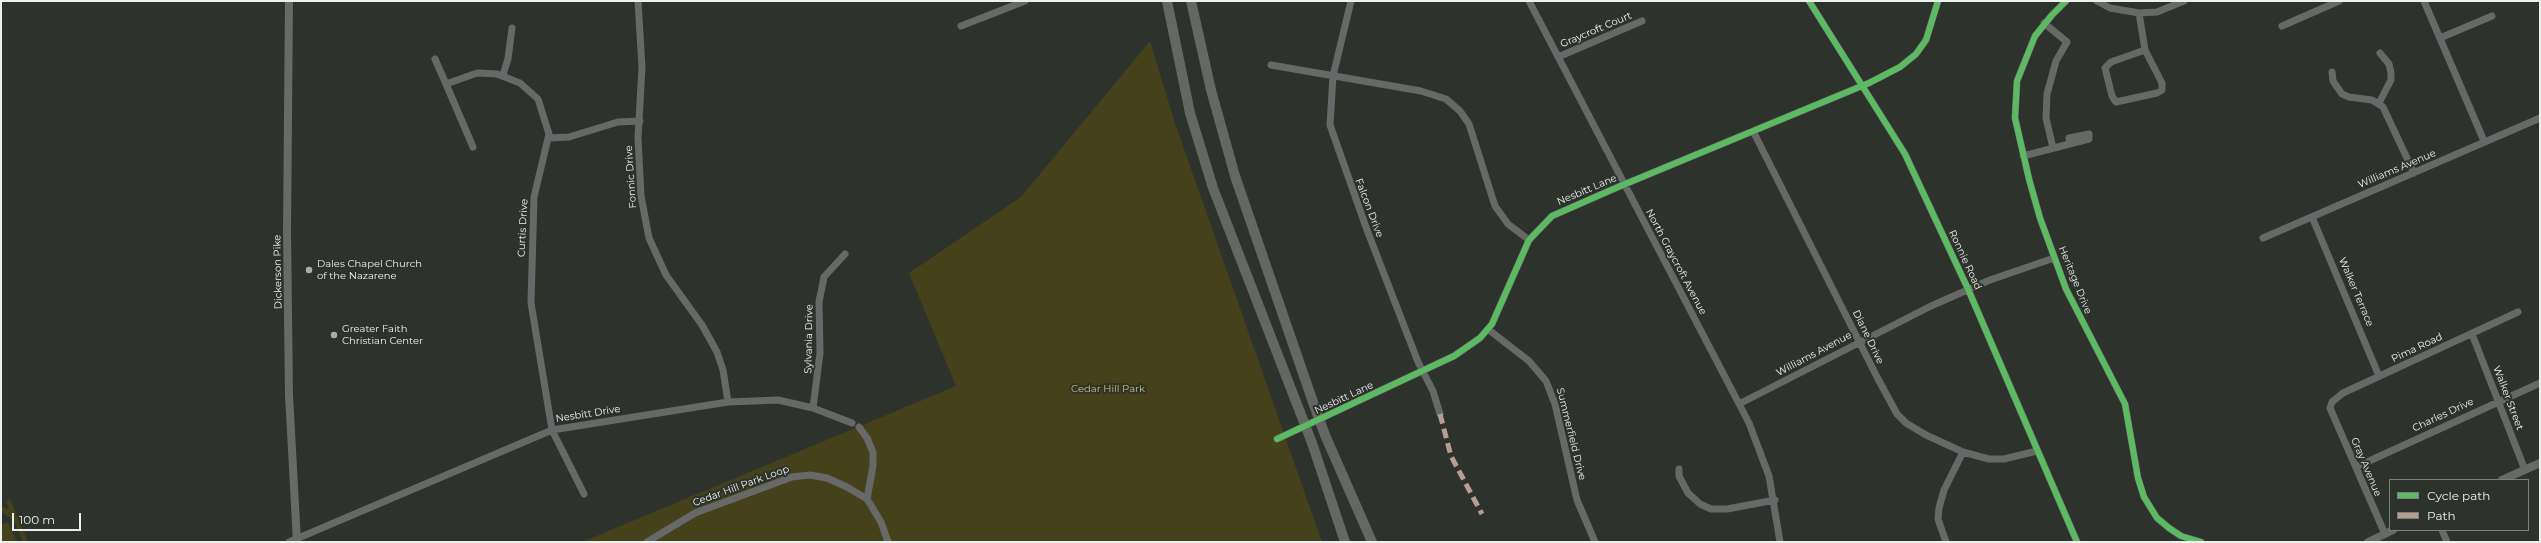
<!DOCTYPE html>
<style>
body{margin:0}
#map{position:relative;width:2541px;height:543px;overflow:hidden;background:#2e322d;font-family:Montserrat,sans-serif}
canvas{display:block}
.frame{position:absolute;inset:0;border:2px solid #edf1ec;pointer-events:none}
.legend{position:absolute;left:2389px;top:479px;width:140px;height:52px;box-sizing:border-box;background:#2d332c;border:1px solid #7a7f79;margin:0;padding:5px 7px;list-style:none;font-size:12px;color:#edf1ec}
.legend li{display:flex;align-items:center;gap:8px;height:20px}
.legend b{width:20px;border:1px solid #7a7f79}
.scale{position:absolute;left:12px;top:513px;width:69px;height:18px;box-sizing:border-box;border:2px solid #edf1ec;border-top:0;padding-left:5px;font-size:12px;line-height:14px;white-space:nowrap;color:#edf1ec;-webkit-text-stroke:3px #2d332c;paint-order:stroke}
</style>
<div id="map">
<canvas width="2541" height="543"></canvas>
<div class="frame"></div>
<ul class="legend">
<li><b style="height:5px;background:#5cba63"></b>Cycle path</li>
<li><b style="height:5px;background:#b99d93"></b>Path</li>
</ul>
<div class="scale">100 m</div>
</div>
<script>
const c = document.querySelector('canvas').getContext('2d');
c.lineJoin = 'round';
function paint(path, color) { c.fillStyle = color; c.fill(path, 'evenodd'); }
const shape = rows => new Path2D(rows.map(r => 'M' + r).join(''));
function stroke(path, color, width, dash) { c.strokeStyle = color; c.lineWidth = width; c.lineCap = dash ? 'butt' : 'round'; c.setLineDash(dash || []); c.stroke(path); }
function label(font, color, halo, rows, align = 'center') {
  c.font = font + ' Montserrat,sans-serif'; c.lineWidth = 4; c.setLineDash([]); c.textBaseline = 'middle'; c.strokeStyle = halo; c.fillStyle = color; for (const [text, x, y, turn = 0] of rows) {
    c.save(); c.translate(x, y); c.rotate((+turn || 0) * Math.PI / 180); c.textAlign = isNaN(turn) ? turn : align; if (halo) c.strokeText(text, 0, 0); c.fillText(text, 0, 0); c.restore();
  }
}
paint(shape([
 [1150,41,1175,123,1322,542,582,542,956,386,909,273,1021,197],
 [10,499,28,542,23,542,14,521,1,511,1,506,9,510,6,501],
 [8,522,17,542,1,542,1,525]
]), '#45411a');
stroke(shape([
 [638,1,642,67,638,138,641,196,649,238,666,275,702,325,717,352,723,370,728,402],
 [1351,1,1333,76,1330,125,1367,230,1418,362,1433,391,1440,414],
 [1529,1,1749,423,1769,476,1780,542],
 [1809,1,1905,154,1968,289,2077,542],
 [2066,1,2052,15,2035,36,2017,81,2015,118,2029,179,2040,218,2066,289,2125,404,2138,478,2144,497,2157,518,2169,528,2181,536,2201,542],
 [2097,1,2110,8,2139,13,2157,12,2184,1],
 [2424,1,2484,141],
 [2139,13,2145,50,2162,83,2162,90,2157,93,2116,102,2112,96,2105,68,2111,62,2145,50],
 [2044,23,2067,42,2056,61,2047,94,2046,118,2053,148],
 [961,26,1025,1],
 [2282,26,2339,1],
 [2440,38,2492,16],
 [1558,57,1642,21],
 [435,59,446,84],
 [1271,65,1421,91,1446,99,1460,111,1469,124,1495,206,1508,224,1529,240],
 [2332,72,2333,81,2342,94,2349,97,2372,100,2383,107,2414,173],
 [503,75,508,59,512,28],
 [2379,103,2391,80,2391,73,2389,64,2380,53],
 [1753,131,1877,377,1897,414,1906,423,1926,435,1963,452,1989,459,2004,459,2037,451],
 [549,138,569,137,618,122,640,121],
 [473,147,446,84,477,73,497,74,520,83,538,99,549,134,534,197,531,303,552,430,584,494],
 [2023,156,2089,139,2089,134,2069,138,2070,144],
 [2312,217,2379,376],
 [2263,238,2540,118],
 [1489,330,1529,361,1546,381,1555,404,1577,500,1595,542],
 [2472,334,2525,470],
 [1739,404,1931,306,1990,280,2054,258],
 [813,408,820,353,819,302,824,277,845,254],
 [859,427,867,438,873,452,873,466,867,499,881,522,888,542],
 [1277,439,1454,356,1480,338,1492,324,1529,240,1552,216,1618,187,1869,83,1900,67,1916,54,1926,40,1938,1],
 [2356,467,2540,383],
 [1679,469,1679,476,1688,493,1700,504,1711,509,1727,509,1775,500],
 [2442,530,2447,542],
 [2385,534,2330,408,2332,402,2343,393,2518,312],
 [289,542,552,430,728,402,778,400,813,408,852,423],
 [647,542,695,513,792,477,810,475,827,478,847,487,867,499],
 [1946,542,1938,519,1939,508,1944,490,1963,452]
]), '#676968', 7);
stroke(shape([
 [289,1,287,231,289,395,297,542],
 [2502,480,2540,463],
 [2368,542,2393,530]
]), '#686a67', 8);
stroke(shape([
 [1167,1,1190,113,1213,188,1300,412],
 [1191,1,1211,90,1235,176,1314,405],
 [1325,435,1372,542],
 [1312,443,1345,542]
]), '#646864', 10);
stroke(shape([
 [1314,405,1325,435],
 [1300,412,1312,443]
]), '#646864', 10);
stroke(shape([
 [1440,414,1451,456,1482,514]
]), '#b99d93', 5, [10, 5]);
stroke(shape([
 [1809,1,1905,154,1968,289,2077,542],
 [2066,1,2052,15,2035,36,2017,81,2015,118,2029,179,2040,218,2066,289,2125,404,2138,478,2144,497,2157,518,2169,528,2181,536,2201,542],
 [1277,439,1454,356,1480,338,1492,324,1529,240,1552,216,1618,187,1869,83,1900,67,1916,54,1926,40,1938,1]
]), '#5cba63', 6);
for (const [x, y, r, color] of [
 [309,270,4,"#aaaea9"],
 [334,335,4,"#aaaea9"]
]) { const dot = new Path2D(); dot.arc(x, y, r, 0, 2 * Math.PI); c.fillStyle = color; c.fill(dot); stroke(dot, '#2d332c', 1.5); }
label('10px', '#edf1ec', '#2d332c', [
 ["Graycroft Court",1596,30,-23],
 ["Williams Avenue",2397,169,-23],
 ["Fonnic Drive",631,177,-94],
 ["Nesbitt Lane",1587,190,-23],
 ["Falcon Drive",1369,208,69],
 ["Curtis Drive",523,228,-87],
 ["Ronnie Road",1965,260,65],
 ["North Graycroft Avenue",1676,262,62],
 ["Dickerson Pike",278,272,-91],
 ["Heritage Drive",2075,280,68],
 ["Walker Terrace",2356,292,67],
 ["Diane Drive",1868,337,64],
 ["Sylvania Drive",809,339,-89],
 ["Pima Road",2417,348,-25],
 ["Williams Avenue",1814,354,-28],
 ["Nesbitt Lane",1344,398,-25],
 ["Walker Street",2508,398,69],
 ["Nesbitt Drive",588,414,-9],
 ["Charles Drive",2443,415,-25],
 ["Summerfield Drive",1571,434,76],
 ["Gray Avenue",2366,467,67],
 ["Cedar Hill Park Loop",741,486,-20]
]);
label('10px', '#edf1ec', '#2d332c', [
 ["Dales Chapel Church",317,264],
 ["of the Nazarene",317,276],
 ["Greater Faith",342,329],
 ["Christian Center",342,341]
], 'left');
label('10px', '#cec16c', '#2d332c', [
 ["Cedar Hill Park",1108,389]
]);
</script>
